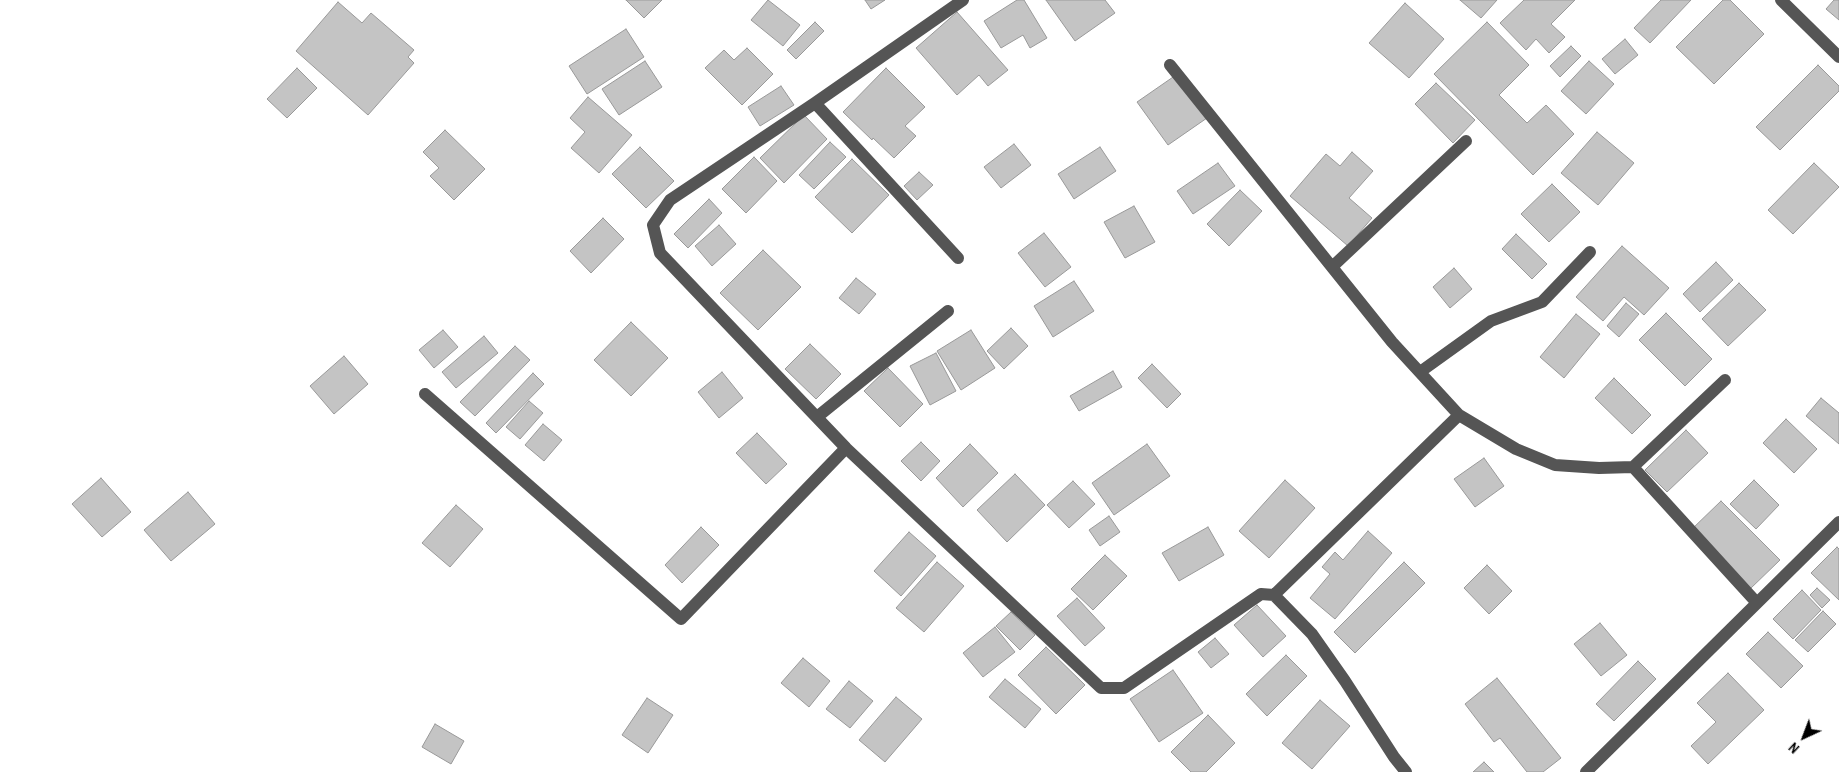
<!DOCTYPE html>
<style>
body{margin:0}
#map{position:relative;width:1839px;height:772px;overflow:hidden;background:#fff;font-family:"Archivo Narrow",sans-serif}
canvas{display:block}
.north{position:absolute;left:1779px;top:712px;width:50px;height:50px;-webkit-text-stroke:4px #fff;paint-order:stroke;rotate:223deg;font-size:14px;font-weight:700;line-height:20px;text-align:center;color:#000}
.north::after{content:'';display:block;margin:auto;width:18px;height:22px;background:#000;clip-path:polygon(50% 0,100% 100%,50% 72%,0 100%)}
</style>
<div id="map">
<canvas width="1839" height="772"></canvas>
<div class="north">N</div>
</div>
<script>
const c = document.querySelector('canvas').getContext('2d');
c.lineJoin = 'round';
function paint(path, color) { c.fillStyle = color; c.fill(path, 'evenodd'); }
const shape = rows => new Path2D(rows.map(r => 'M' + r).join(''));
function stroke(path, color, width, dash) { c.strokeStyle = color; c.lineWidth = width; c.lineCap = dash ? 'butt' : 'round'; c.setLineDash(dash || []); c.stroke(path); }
const building = shape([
 [626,0,662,0,644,18,626,0],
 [768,0,800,25,783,46,751,20,768,0],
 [865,0,885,0,871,9,865,0],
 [1017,0,1024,0,1047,38,1030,48,1023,35,1001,48,984,21,1017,0],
 [1046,0,1105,0,1115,13,1075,41,1046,0],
 [1460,0,1497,0,1481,18,1460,0],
 [1524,0,1575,0,1551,24,1565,37,1549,53,1536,39,1526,50,1500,23,1524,0],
 [1661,0,1691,0,1650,43,1634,28,1661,0],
 [1723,0,1730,0,1764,34,1714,84,1676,47,1723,0],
 [1834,0,1839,0,1839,20,1826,9,1834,0],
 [338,2,362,23,371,13,414,50,408,57,414,63,368,115,296,51,338,2],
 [1405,3,1444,39,1409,78,1369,43,1405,3],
 [957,12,1008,70,988,86,979,75,957,95,916,48,957,12],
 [815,22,824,31,796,59,787,50,815,22],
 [1487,22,1529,65,1499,95,1527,123,1546,105,1574,134,1533,175,1434,74,1487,22],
 [626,29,644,57,587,94,569,66,626,29],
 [1625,39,1638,55,1615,74,1602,59,1625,39],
 [1571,46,1581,56,1560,77,1550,66,1571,46],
 [747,48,773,74,742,105,705,68,724,50,734,60,747,48],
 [645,61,662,87,619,115,602,89,645,61],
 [1589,61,1614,84,1586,114,1561,91,1589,61],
 [1818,65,1839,86,1839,91,1780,150,1756,127,1818,65],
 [297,68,317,88,287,118,267,99,297,68],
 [886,68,925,107,905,126,916,136,894,158,873,138,872,140,843,112,886,68],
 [1176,75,1207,118,1168,145,1137,102,1176,75],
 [1436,83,1475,120,1453,143,1415,104,1436,83],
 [781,86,794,105,760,126,748,107,781,86],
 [588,97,632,135,599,173,571,148,585,132,570,118,588,97],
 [804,115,827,139,784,183,760,158,804,115],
 [445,130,485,169,454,200,430,176,439,168,423,152,445,130],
 [1597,132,1634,163,1598,205,1561,173,1597,132],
 [830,142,846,157,814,189,799,175,830,142],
 [1014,144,1031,165,1001,188,984,167,1014,144],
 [640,147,674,181,646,208,612,174,640,147],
 [1100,147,1116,171,1074,199,1058,174,1100,147],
 [1352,152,1373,171,1349,198,1372,218,1348,246,1290,196,1326,154,1340,166,1352,152],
 [754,157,777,181,746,213,722,189,754,157],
 [852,159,889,195,852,233,815,197,852,159],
 [1218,163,1235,186,1193,214,1177,191,1218,163],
 [1814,163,1839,187,1793,234,1768,210,1814,163],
 [919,172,933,185,917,200,904,186,919,172],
 [1552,184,1580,212,1549,242,1521,214,1552,184],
 [1240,190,1262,211,1229,246,1207,224,1240,190],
 [709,199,722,213,688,248,674,234,709,199],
 [1134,206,1155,242,1125,258,1104,222,1134,206],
 [603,218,624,239,591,273,570,251,603,218],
 [719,225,736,244,712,266,695,246,719,225],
 [1044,233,1071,267,1045,287,1018,253,1044,233],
 [1516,234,1547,264,1532,279,1502,249,1516,234],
 [1622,246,1669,288,1644,315,1624,297,1603,321,1576,297,1622,246],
 [763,250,801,287,758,330,720,293,763,250],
 [1716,262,1733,280,1700,312,1683,294,1716,262],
 [1454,268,1472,289,1450,308,1433,287,1454,268],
 [856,278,876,294,859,314,839,298,856,278],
 [1074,281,1094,311,1053,337,1034,306,1074,281],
 [1739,283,1766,310,1728,346,1702,319,1739,283],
 [1626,303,1639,314,1619,337,1607,326,1626,303],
 [1666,313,1712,359,1685,386,1639,340,1666,313],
 [1576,314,1600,334,1564,378,1540,357,1576,314],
 [631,322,668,358,631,396,594,360,631,322],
 [1011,328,1028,346,1004,369,987,351,1011,328],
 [443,330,458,347,434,368,419,350,443,330],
 [971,330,995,368,961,390,937,351,971,330],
 [484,336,498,353,456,388,442,372,484,336],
 [810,344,841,374,816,399,785,369,810,344],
 [515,346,530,360,475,416,460,402,515,346],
 [936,353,956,391,930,405,910,366,936,353],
 [344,356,368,384,334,414,310,386,344,356],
 [1152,364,1181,394,1167,408,1138,378,1152,364],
 [888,368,923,404,900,427,864,391,888,368],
 [1113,371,1122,387,1079,411,1070,396,1113,371],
 [722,372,743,398,719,418,698,392,722,372],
 [533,373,544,384,496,433,486,423,533,373],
 [1614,378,1651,415,1632,434,1595,398,1614,378],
 [1821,398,1839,413,1839,444,1806,416,1821,398],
 [529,401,543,413,520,439,506,427,529,401],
 [1786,419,1817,449,1794,473,1763,443,1786,419],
 [543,424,562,440,544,461,525,445,543,424],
 [1686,430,1708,453,1667,492,1645,470,1686,430],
 [757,433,787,464,766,484,736,453,757,433],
 [921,442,940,461,921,481,901,461,921,442],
 [970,444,998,473,963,507,936,478,970,444],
 [1147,444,1170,476,1114,515,1092,483,1147,444],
 [1484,458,1504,486,1475,507,1454,479,1484,458],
 [1015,474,1045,505,1007,542,977,510,1015,474],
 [101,478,131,512,102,537,72,504,101,478],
 [1285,480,1315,508,1269,558,1239,531,1285,480],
 [1754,480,1779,505,1756,529,1730,504,1754,480],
 [1073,481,1095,504,1069,528,1047,505,1073,481],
 [188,492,215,524,171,561,144,530,188,492],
 [1721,501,1780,560,1750,589,1691,530,1721,501],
 [456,505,483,529,450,567,422,543,456,505],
 [1109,516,1120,532,1100,546,1089,530,1109,516],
 [701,527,719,545,682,583,665,565,701,527],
 [1208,527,1224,555,1179,581,1162,553,1208,527],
 [1368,531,1392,553,1335,619,1310,598,1330,574,1322,567,1335,552,1343,560,1368,531],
 [909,532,936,556,901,596,874,571,909,532],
 [1837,547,1839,549,1839,600,1811,573,1837,547],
 [1105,555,1127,576,1093,610,1071,589,1105,555],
 [937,562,964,586,924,632,896,608,937,562],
 [1404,562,1425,583,1355,653,1334,632,1404,562],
 [1487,565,1512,591,1489,614,1464,588,1487,565],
 [1817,588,1830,600,1822,608,1810,595,1817,588],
 [1802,590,1821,610,1793,639,1773,619,1802,590],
 [1077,598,1105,628,1085,646,1057,616,1077,598],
 [1257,605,1286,636,1263,657,1234,625,1257,605],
 [1823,611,1836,624,1808,652,1795,640,1823,611],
 [1011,612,1035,635,1020,650,996,626,1011,612],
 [1600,623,1627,655,1601,676,1574,644,1600,623],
 [995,627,1015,652,983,677,963,653,995,627],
 [1768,632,1803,666,1781,688,1746,654,1768,632],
 [1215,638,1229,654,1211,668,1198,652,1215,638],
 [1046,647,1085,685,1056,714,1018,675,1046,647],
 [1286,655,1307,676,1267,716,1246,694,1286,655],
 [803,658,830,681,809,707,781,683,803,658],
 [1638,661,1656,679,1614,721,1596,704,1638,661],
 [1173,670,1203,713,1159,742,1130,699,1173,670],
 [1728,673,1764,710,1708,764,1691,746,1716,722,1697,703,1728,673],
 [1497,678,1561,758,1543,772,1527,772,1500,738,1494,742,1465,704,1497,678],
 [1005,679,1041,709,1025,728,989,697,1005,679],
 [849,681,873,701,850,728,826,709,849,681],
 [896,697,922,719,885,762,859,740,896,697],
 [647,698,673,715,648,753,622,735,647,698],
 [1320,700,1350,726,1312,769,1282,743,1320,700],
 [1208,715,1235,743,1206,772,1191,772,1171,752,1208,715],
 [435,724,464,741,451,764,422,747,435,724],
 [1484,762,1494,772,1473,772,1484,762]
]);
paint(building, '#c4c4c4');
stroke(building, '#999', 1);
stroke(shape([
 [963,0,815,103,670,200,653,225,660,253,846,448,1101,688,1124,688,1261,594,1274,595,1312,634,1345,681,1394,757,1406,772],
 [1781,0,1839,57],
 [1170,65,1392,342,1459,415,1274,595],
 [815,103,958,258],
 [1332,267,1466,141],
 [1420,372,1491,321,1542,302,1590,252],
 [1725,380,1633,467,1757,603],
 [425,394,681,619,846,448],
 [1459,415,1516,449,1555,465,1599,468,1633,467],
 [817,417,948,311],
 [1586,772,1839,522]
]), '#555', 12);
</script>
